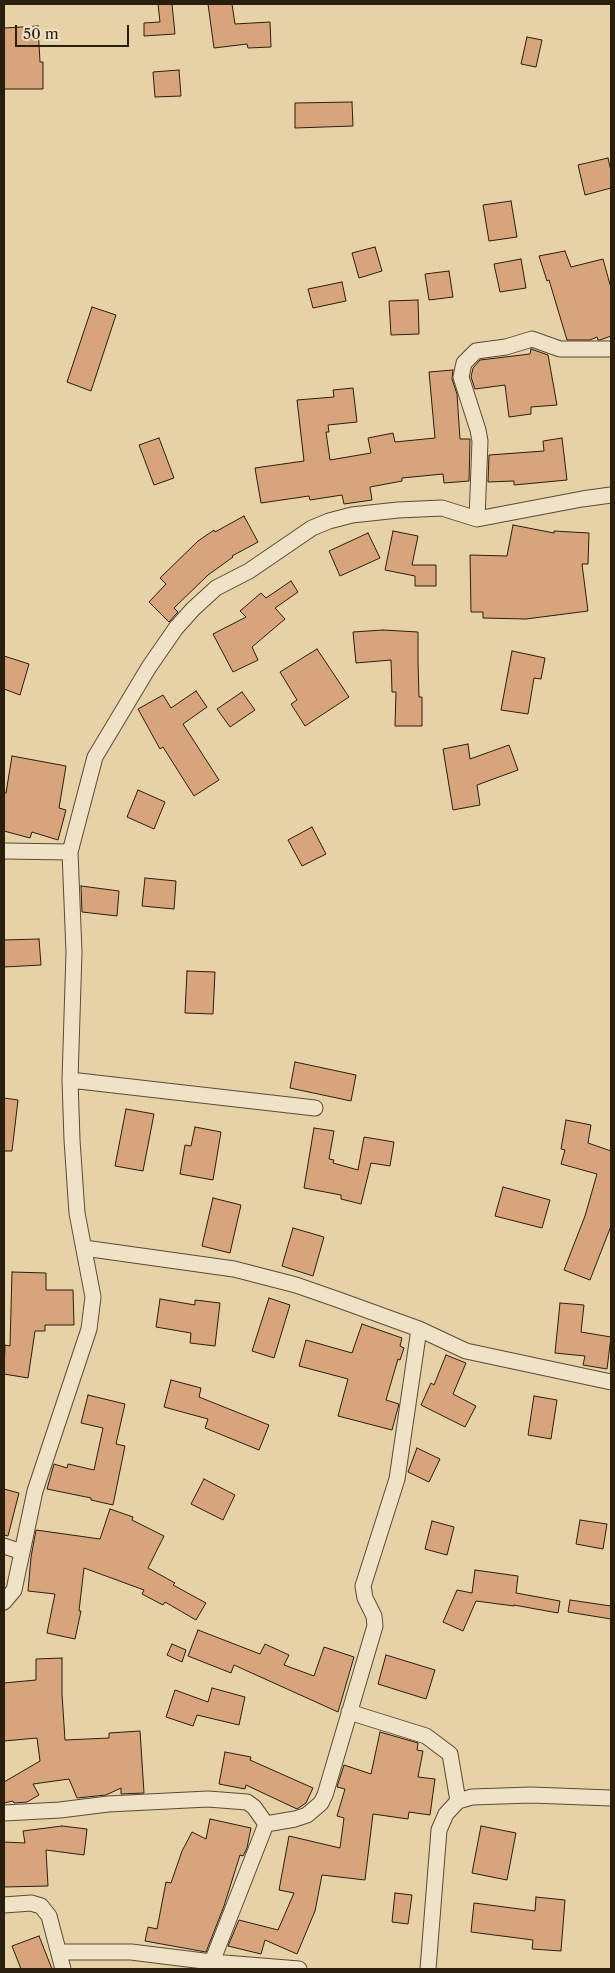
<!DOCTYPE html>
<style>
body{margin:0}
#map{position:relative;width:615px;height:1973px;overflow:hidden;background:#e7d2a8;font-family:"Libre Caslon Text",serif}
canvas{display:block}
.frame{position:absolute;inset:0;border:5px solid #2a1e0f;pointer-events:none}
.scale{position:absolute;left:15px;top:25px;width:114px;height:22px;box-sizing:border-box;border:2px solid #2a1e0f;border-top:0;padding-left:6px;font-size:15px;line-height:18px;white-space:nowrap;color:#2a1e0f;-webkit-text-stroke:4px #efe2c6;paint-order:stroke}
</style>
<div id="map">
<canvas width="615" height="1973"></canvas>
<div class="frame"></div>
<div class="scale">50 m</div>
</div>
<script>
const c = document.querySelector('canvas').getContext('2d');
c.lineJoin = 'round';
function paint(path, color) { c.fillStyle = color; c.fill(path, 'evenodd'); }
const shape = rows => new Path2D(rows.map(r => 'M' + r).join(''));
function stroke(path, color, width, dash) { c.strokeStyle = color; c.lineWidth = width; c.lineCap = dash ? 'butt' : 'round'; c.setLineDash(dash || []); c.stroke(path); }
const building = shape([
 [158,4,172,4,175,34,144,36,144,23,160,22,158,4],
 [208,4,232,4,235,24,270,22,271,47,248,48,247,44,214,48,208,4],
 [38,26,40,62,43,62,43,89,4,89,4,28,38,26],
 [527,37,542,40,536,67,521,64,527,37],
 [179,70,181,96,155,97,153,72,179,70],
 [352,102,353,126,295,128,295,103,352,102],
 [608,158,611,171,611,188,585,195,578,165,608,158],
 [511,201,517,237,489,241,483,205,511,201],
 [375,247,382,271,359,278,352,253,375,247],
 [565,251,571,267,603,259,611,288,611,336,600,340,598,340,597,337,590,340,567,340,549,280,547,281,539,256,565,251],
 [521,259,526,288,500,292,494,264,521,259],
 [449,271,453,297,429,300,425,274,449,271],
 [342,282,346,301,313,308,308,289,342,282],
 [418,300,419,334,391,335,389,301,418,300],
 [92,307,116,315,91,391,67,382,92,307],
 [531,349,548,355,557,405,531,407,531,414,509,417,505,385,475,389,471,377,473,368,480,360,530,354,531,349],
 [453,370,452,379,457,394,460,439,470,439,469,481,444,483,443,474,402,478,402,481,370,487,372,500,344,504,342,495,310,500,309,496,261,503,255,468,304,461,297,400,334,397,333,390,353,388,357,422,328,425,329,432,326,432,330,460,371,453,368,438,393,433,395,442,435,438,429,372,453,370],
 [159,438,174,478,154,485,139,445,159,438],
 [562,438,567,480,514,485,514,481,488,482,489,455,544,451,543,441,562,438],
 [244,516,258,542,232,556,233,557,208,575,174,608,178,612,169,622,149,602,166,584,160,578,198,541,214,530,215,532,244,516],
 [513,525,554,533,554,531,589,533,588,564,582,564,588,611,526,619,483,618,483,612,471,612,470,555,507,556,513,525],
 [393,531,418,536,412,565,436,565,436,586,415,586,415,576,385,570,393,531],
 [368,533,380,558,340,576,329,551,368,533],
 [291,581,298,592,275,608,285,619,252,647,258,660,233,672,213,634,246,617,240,611,261,593,266,598,291,581],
 [383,630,418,632,418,661,419,697,422,697,422,726,395,726,396,692,392,692,391,660,356,663,353,632,383,630],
 [317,649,349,697,305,726,291,704,297,700,280,672,317,649],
 [512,651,545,658,541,679,534,678,528,714,501,710,512,651],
 [4,656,29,664,20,695,4,689,4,656],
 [196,691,207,707,183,724,219,780,194,796,163,747,160,749,138,709,163,695,171,708,196,691],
 [242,692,255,710,230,727,217,709,242,692],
 [468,744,470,759,509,745,518,770,477,785,480,805,453,810,443,749,468,744],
 [12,756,66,766,59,808,66,810,58,840,32,832,30,838,4,831,4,793,6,793,12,756],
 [138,790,165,802,154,829,127,817,138,790],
 [312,827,326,854,302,866,288,840,312,827],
 [145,878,176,881,174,909,142,906,145,878],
 [81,886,119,891,117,916,82,912,81,886],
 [39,939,41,965,4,967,4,940,39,939],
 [187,971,215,972,213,1014,185,1013,187,971],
 [295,1062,356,1075,351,1101,290,1088,295,1062],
 [4,1098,18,1100,12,1151,4,1151,4,1098],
 [126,1109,154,1114,143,1171,115,1166,126,1109],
 [566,1120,591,1125,588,1143,611,1151,611,1226,590,1280,564,1270,585,1216,597,1174,561,1164,565,1150,561,1149,566,1120],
 [195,1127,221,1132,213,1180,180,1174,185,1145,191,1146,195,1127],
 [314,1128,334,1131,329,1159,334,1160,333,1163,358,1170,364,1137,394,1142,390,1166,371,1163,361,1204,341,1199,341,1195,304,1188,314,1128],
 [503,1187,550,1200,542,1228,495,1216,503,1187],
 [213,1198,241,1205,230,1253,202,1246,213,1198],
 [293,1228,324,1237,313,1276,282,1266,293,1228],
 [12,1272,46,1273,46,1290,73,1290,74,1325,45,1325,45,1331,35,1331,28,1378,4,1374,5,1345,10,1346,12,1272],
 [269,1298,290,1305,274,1358,252,1351,269,1298],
 [160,1299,195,1305,195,1300,220,1303,215,1346,190,1343,191,1333,156,1327,160,1299],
 [560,1303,584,1305,581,1332,611,1337,607,1369,583,1365,585,1356,555,1353,560,1303],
 [362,1324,402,1338,400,1346,404,1348,400,1360,398,1359,386,1400,399,1404,392,1430,338,1416,348,1379,299,1366,306,1340,352,1353,362,1324],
 [446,1355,466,1363,453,1394,476,1406,465,1427,421,1405,431,1383,434,1385,446,1355],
 [171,1380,201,1388,199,1397,269,1425,259,1450,205,1428,208,1419,164,1407,171,1380],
 [88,1395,125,1404,116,1444,125,1446,113,1505,91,1500,91,1498,47,1489,54,1464,67,1468,68,1464,94,1470,103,1428,81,1423,88,1395],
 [534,1396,557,1400,551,1439,528,1435,534,1396],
 [417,1448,440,1459,429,1482,408,1472,417,1448],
 [204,1479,235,1495,223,1520,191,1504,204,1479],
 [4,1489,19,1493,8,1536,4,1535,4,1489],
 [110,1509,133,1517,132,1520,164,1536,148,1568,175,1583,173,1585,206,1603,196,1620,165,1602,163,1605,142,1594,144,1590,84,1568,79,1611,81,1611,75,1639,47,1633,55,1594,28,1591,31,1557,36,1530,100,1539,110,1509],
 [580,1520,607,1524,603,1549,576,1544,580,1520],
 [432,1521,454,1527,447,1555,425,1549,432,1521],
 [475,1570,518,1576,516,1593,560,1601,558,1613,514,1605,514,1606,476,1601,463,1631,443,1622,457,1590,472,1593,475,1570],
 [570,1600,611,1606,611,1619,568,1612,570,1600],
 [198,1630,260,1654,265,1644,289,1655,284,1665,314,1676,324,1647,354,1657,338,1712,234,1665,231,1673,188,1656,198,1630],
 [172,1644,186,1650,182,1662,167,1655,172,1644],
 [386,1655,435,1670,426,1699,378,1684,386,1655],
 [62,1658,62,1694,65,1740,109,1738,109,1733,140,1731,144,1793,121,1794,121,1788,106,1795,77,1798,69,1779,33,1784,39,1795,27,1802,14,1803,13,1801,4,1803,4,1782,40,1761,37,1738,4,1741,4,1683,36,1680,36,1659,62,1658],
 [212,1688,245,1697,239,1725,197,1715,193,1726,166,1717,175,1690,208,1702,212,1688],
 [380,1732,418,1743,417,1750,423,1751,418,1777,435,1779,430,1815,409,1812,408,1819,373,1814,365,1880,322,1875,315,1911,297,1954,265,1940,261,1954,228,1946,239,1920,278,1930,294,1893,279,1890,289,1836,340,1848,344,1818,337,1816,345,1789,337,1787,344,1765,371,1774,380,1732],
 [225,1752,251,1757,250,1760,313,1788,306,1803,297,1809,246,1785,245,1789,219,1784,225,1752],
 [210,1819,251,1828,247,1848,243,1856,240,1855,224,1906,206,1952,145,1941,148,1927,157,1929,166,1882,171,1883,182,1851,192,1832,206,1839,210,1819],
 [62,1826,87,1829,84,1855,46,1850,48,1886,4,1887,4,1842,25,1843,23,1831,62,1826],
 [481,1826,516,1833,507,1880,472,1873,481,1826],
 [395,1893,412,1895,408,1924,392,1922,395,1893],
 [536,1897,565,1900,561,1951,532,1949,533,1940,471,1932,474,1903,535,1911,536,1897],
 [39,1936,52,1969,21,1969,12,1946,39,1936]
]);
paint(building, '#d8a47c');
stroke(building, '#2a1e0f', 1);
const street = shape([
 [477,519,480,441,478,430,461,377,464,363,476,351,506,347,532,339,560,349,611,349],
 [4,851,70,852],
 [70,1080,315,1108],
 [84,1248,234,1269,296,1285,339,1300,419,1329,466,1351,611,1382],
 [4,1546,22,1552],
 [4,1602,14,1590,35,1491,89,1329,93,1297,77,1213,72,1140,70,1080,74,952,70,852,95,757,149,667,176,628,193,609,216,588,249,571,312,528,329,521,352,515,398,510,442,508,477,519,582,499,611,495],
 [349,1712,426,1736,450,1754,458,1801],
 [4,1813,60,1810,108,1804,208,1799,247,1802,254,1807,266,1824,212,1962],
 [266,1824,295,1819,307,1815,321,1803,325,1795,375,1626,374,1616,365,1598,363,1586,397,1479,419,1329],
 [4,1905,31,1903,41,1906,49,1916,63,1969],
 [59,1952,131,1952,212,1962,299,1969],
 [428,1969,439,1830,446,1814,458,1801,472,1797,531,1795,611,1798]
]);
stroke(street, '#594b35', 17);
stroke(street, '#efe2c6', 15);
</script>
